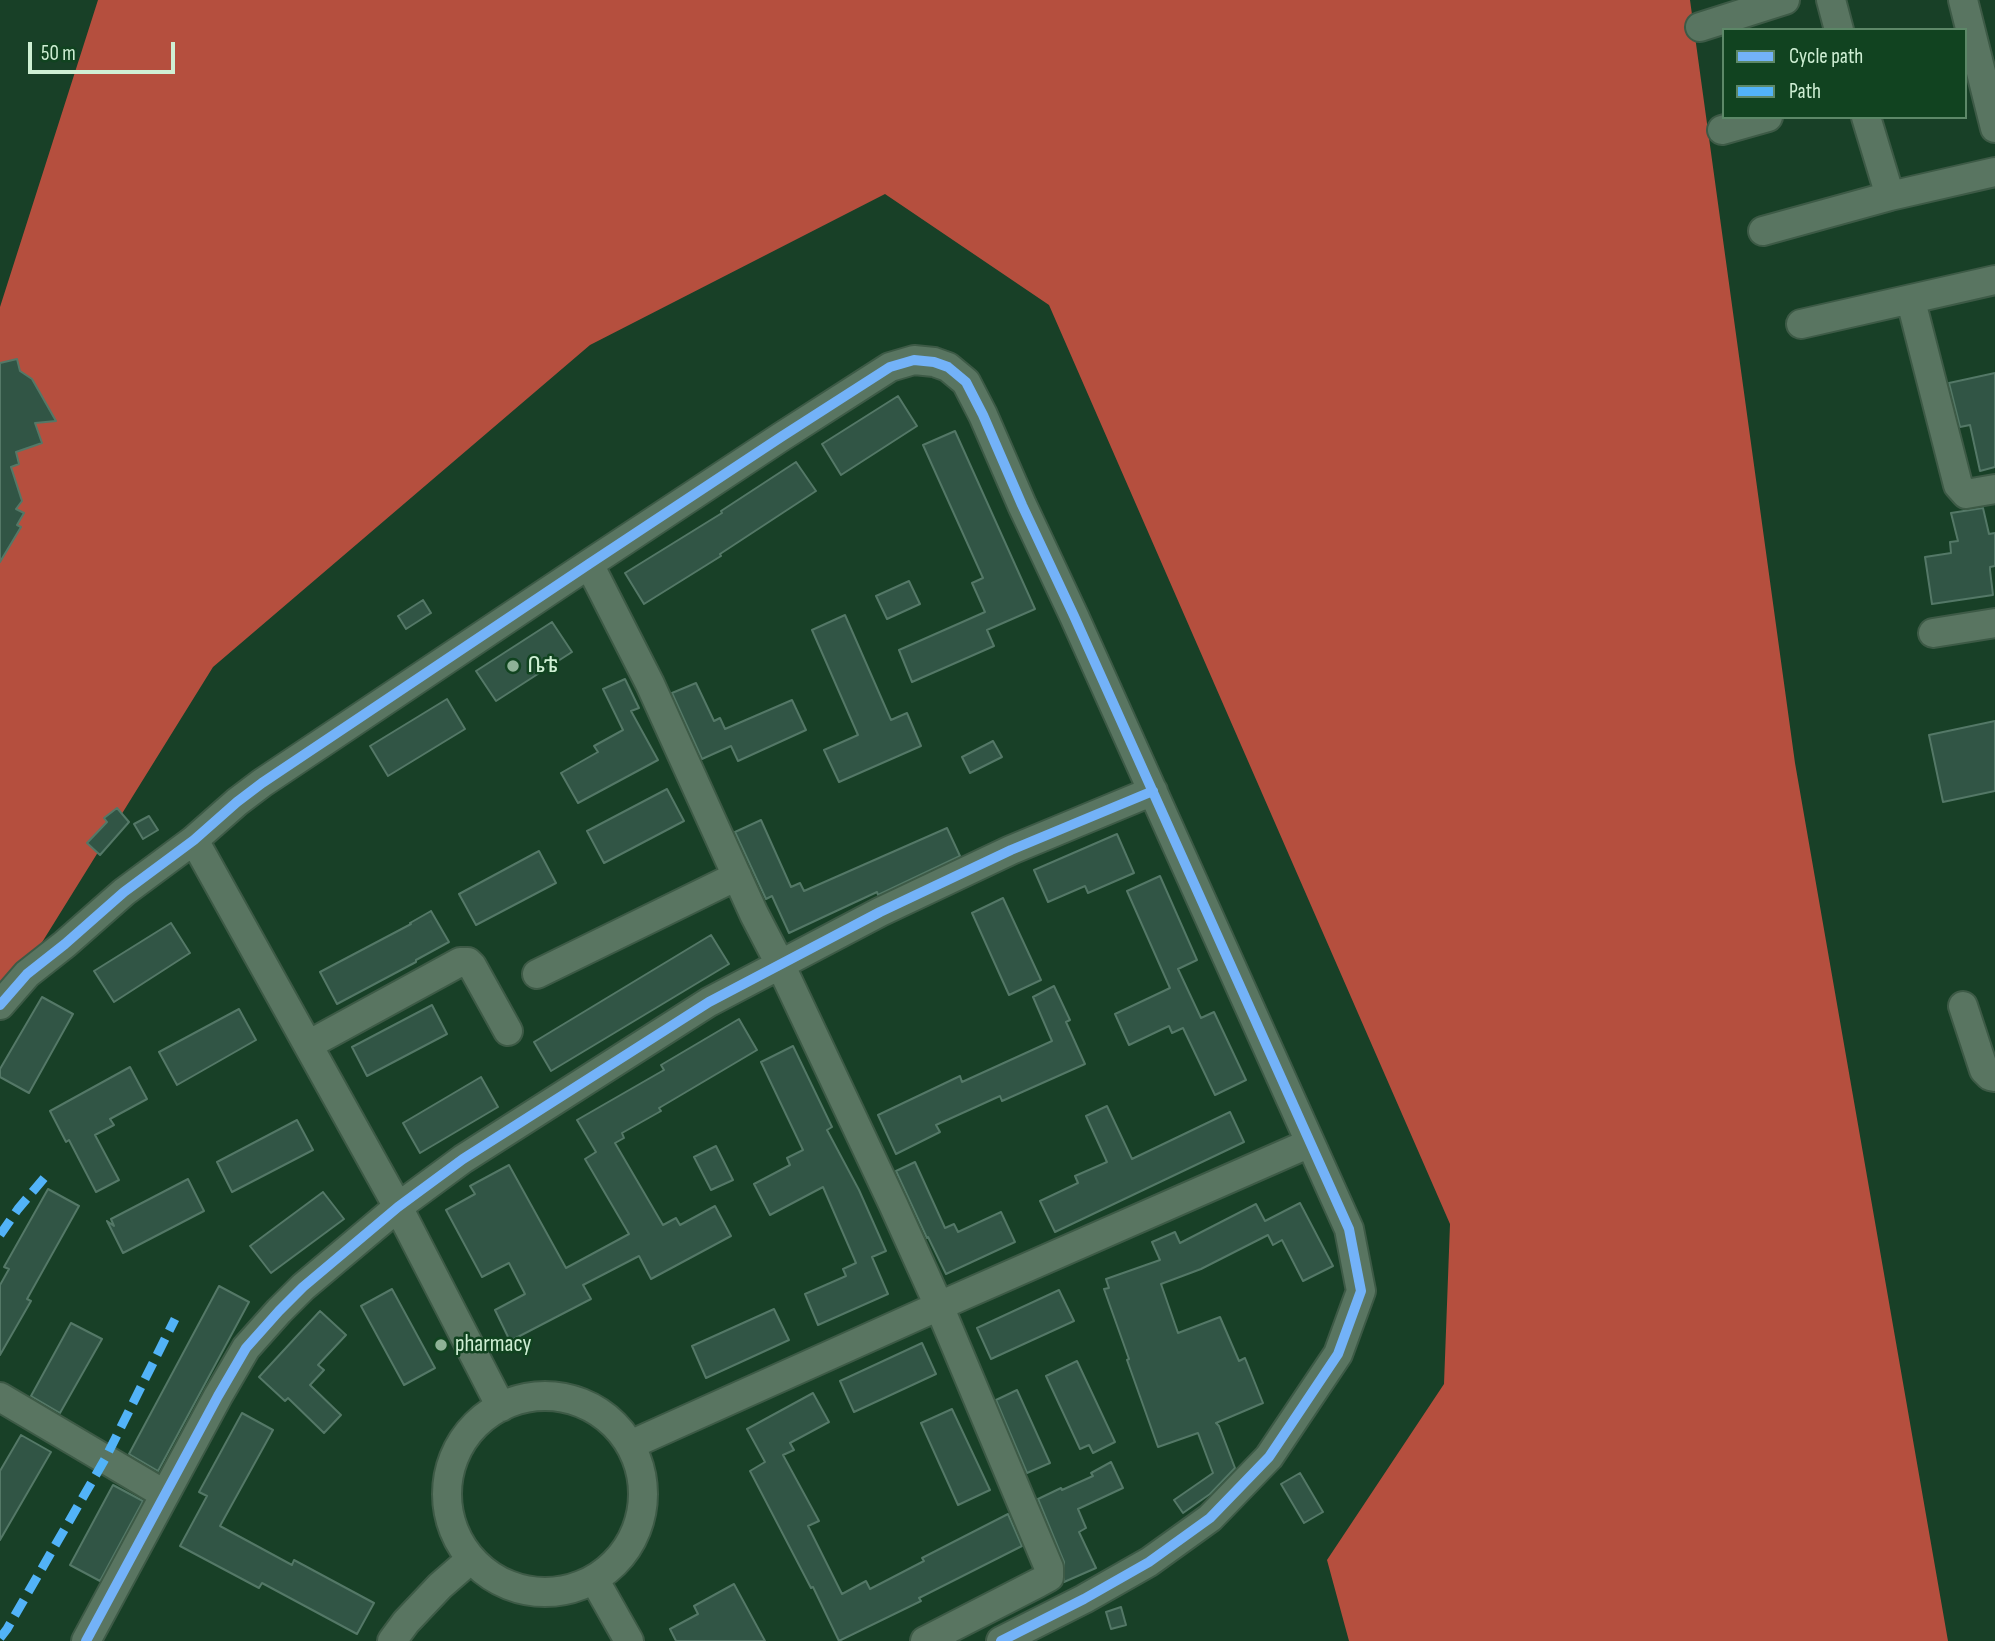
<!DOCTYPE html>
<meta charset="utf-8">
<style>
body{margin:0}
#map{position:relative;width:1995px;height:1641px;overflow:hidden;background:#184027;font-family:"Sofia Sans Condensed",sans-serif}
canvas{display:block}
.legend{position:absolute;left:1722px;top:28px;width:245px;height:91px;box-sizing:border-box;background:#114320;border:2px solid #5d8868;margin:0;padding:9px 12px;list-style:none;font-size:21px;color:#cfefd4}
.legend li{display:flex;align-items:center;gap:14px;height:35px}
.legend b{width:35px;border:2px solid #5d8868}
.scale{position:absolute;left:28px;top:42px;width:147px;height:32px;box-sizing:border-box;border:4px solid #cfefd4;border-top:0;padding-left:9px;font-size:21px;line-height:24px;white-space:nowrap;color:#cfefd4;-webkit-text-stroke:5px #114320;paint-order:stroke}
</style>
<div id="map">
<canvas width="1995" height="1641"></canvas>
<ul class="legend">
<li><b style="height:9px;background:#73b2f8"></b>Cycle path</li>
<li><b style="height:9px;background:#52b3f8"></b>Path</li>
</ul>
<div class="scale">50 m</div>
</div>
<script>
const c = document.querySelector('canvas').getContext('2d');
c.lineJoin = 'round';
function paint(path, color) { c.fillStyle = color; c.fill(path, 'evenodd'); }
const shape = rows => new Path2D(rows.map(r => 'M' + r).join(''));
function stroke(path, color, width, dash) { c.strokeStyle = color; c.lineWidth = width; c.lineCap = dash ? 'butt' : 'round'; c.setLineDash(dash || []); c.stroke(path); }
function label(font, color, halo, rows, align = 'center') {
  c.font = font + ' "Sofia Sans Condensed","Noto Sans Ethiopic",sans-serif'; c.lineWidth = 5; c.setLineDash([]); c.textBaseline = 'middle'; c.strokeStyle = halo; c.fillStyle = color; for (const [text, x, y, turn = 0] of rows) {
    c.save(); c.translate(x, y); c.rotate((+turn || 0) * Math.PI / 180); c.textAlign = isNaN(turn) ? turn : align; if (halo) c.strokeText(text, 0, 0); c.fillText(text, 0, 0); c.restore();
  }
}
paint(shape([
 [98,0,1690,0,1795,763,1948,1641,1349,1641,1327,1560,1444,1384,1450,1224,1049,305,885,194,590,345,213,667,0,1010,0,307]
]), '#b54f3e');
const building = shape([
 [17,359,20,371,32,379,56,421,35,423,42,443,16,452,19,464,11,467,22,501,16,509,24,513,17,525,21,527,0,562,0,363,17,359],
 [1995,373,1995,467,1980,471,1970,425,1960,427,1949,383,1995,373],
 [898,396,917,426,841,475,822,444,898,396],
 [955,431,1035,609,987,630,994,646,912,682,899,650,985,612,972,583,983,578,923,445,955,431],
 [796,462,816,491,720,554,721,556,644,604,625,573,722,513,721,511,796,462],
 [1983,508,1989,534,1995,533,1995,566,1990,567,1990,570,1993,595,1932,604,1925,557,1951,553,1950,542,1958,541,1951,513,1983,508],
 [909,581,920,604,887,619,876,596,909,581],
 [423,600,431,613,406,629,398,616,423,600],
 [845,615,891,720,907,713,921,746,839,782,824,750,858,735,812,630,845,615],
 [552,622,572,652,496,701,476,671,552,622],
 [625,679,639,708,631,711,658,760,578,803,561,773,598,752,594,746,623,730,603,689,625,679],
 [696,683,714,721,720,718,725,729,792,700,806,730,738,761,731,746,702,759,672,693,696,683],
 [447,699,465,729,388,776,370,746,447,699],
 [1995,721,1995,791,1943,802,1929,735,1995,721],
 [993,741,1002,757,970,773,962,757,993,741],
 [667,789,684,821,604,863,587,831,667,789],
 [117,808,129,822,100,855,87,843,107,822,104,818,117,808],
 [149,816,158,830,143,839,134,824,149,816],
 [761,820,791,887,800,883,804,891,947,828,960,856,878,895,877,892,789,933,772,896,766,899,735,832,761,820],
 [1117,834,1134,873,1088,893,1085,886,1048,902,1034,870,1117,834],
 [539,851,556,883,476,925,459,894,539,851],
 [1160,876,1197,960,1178,969,1201,1018,1214,1012,1246,1080,1215,1095,1183,1028,1172,1033,1169,1026,1129,1045,1115,1014,1170,988,1127,891,1160,876],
 [1003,898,1041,980,1009,995,972,913,1003,898],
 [431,911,449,942,416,960,416,962,337,1004,320,972,411,924,410,923,431,911],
 [171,923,190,953,114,1002,94,971,171,923],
 [711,935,729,964,551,1071,534,1042,711,935],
 [1054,986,1070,1020,1066,1022,1085,1064,1002,1101,1000,1096,936,1125,940,1132,896,1154,878,1115,960,1076,962,1082,1052,1041,1033,997,1054,986],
 [42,997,73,1014,29,1093,0,1077,0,1069,42,997],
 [432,1005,447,1034,367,1076,352,1047,432,1005],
 [239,1009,256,1040,177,1085,159,1052,239,1009],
 [739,1019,757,1050,659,1108,661,1111,622,1133,624,1138,615,1143,663,1225,676,1218,680,1225,715,1206,731,1236,651,1279,639,1256,583,1285,591,1299,510,1341,495,1310,525,1294,509,1263,482,1277,446,1210,475,1194,470,1186,509,1165,566,1268,629,1234,585,1159,596,1152,577,1120,664,1070,661,1065,739,1019],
 [793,1046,832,1127,827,1130,859,1190,886,1251,872,1257,888,1294,818,1325,805,1294,846,1276,843,1269,856,1263,823,1187,770,1215,754,1184,790,1165,787,1158,803,1150,761,1062,793,1046],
 [130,1067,147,1099,110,1119,114,1125,95,1135,119,1180,96,1192,69,1140,66,1142,50,1111,130,1067],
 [481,1077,498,1107,420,1153,403,1123,481,1077],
 [1107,1106,1132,1159,1230,1112,1244,1142,1055,1232,1040,1201,1078,1183,1075,1176,1107,1162,1086,1116,1107,1106],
 [297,1120,313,1150,232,1192,217,1162,297,1120],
 [716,1146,733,1180,711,1190,694,1157,716,1146],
 [915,1162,945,1228,954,1224,958,1232,1001,1212,1015,1242,946,1274,928,1237,927,1238,896,1171,915,1162],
 [188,1179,204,1211,123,1253,107,1221,114,1226,111,1219,188,1179],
 [48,1189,79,1206,27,1299,31,1301,0,1355,0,1285,9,1269,4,1267,48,1189],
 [323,1192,344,1219,271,1273,250,1246,323,1192],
 [1300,1203,1333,1266,1303,1281,1282,1240,1273,1245,1268,1235,1201,1269,1161,1284,1178,1333,1220,1317,1239,1361,1245,1358,1263,1403,1216,1423,1219,1426,1235,1468,1210,1494,1183,1513,1174,1500,1213,1473,1198,1433,1158,1447,1127,1360,1129,1359,1104,1289,1109,1288,1106,1279,1160,1260,1152,1242,1175,1232,1180,1243,1256,1204,1265,1221,1300,1203],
 [219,1286,249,1302,158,1471,129,1454,219,1286],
 [392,1289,435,1368,404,1385,361,1306,392,1289],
 [1059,1290,1074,1321,991,1359,977,1328,1059,1290],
 [774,1309,789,1340,706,1378,692,1346,774,1309],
 [320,1311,346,1335,318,1365,324,1370,310,1385,341,1415,324,1433,288,1398,285,1401,259,1377,320,1311],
 [71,1323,102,1339,60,1413,31,1396,71,1323],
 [922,1343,936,1374,854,1412,840,1381,922,1343],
 [1077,1361,1115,1442,1093,1453,1089,1445,1080,1449,1046,1376,1077,1361],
 [1017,1390,1050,1463,1027,1473,996,1400,1017,1390],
 [813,1393,829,1422,790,1443,794,1450,783,1455,819,1521,808,1526,842,1594,866,1581,870,1589,924,1561,922,1558,1008,1514,1022,1546,919,1598,921,1601,839,1641,813,1587,811,1588,750,1471,765,1462,747,1429,813,1393],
 [952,1409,990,1490,958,1505,921,1423,952,1409],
 [242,1413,273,1430,220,1526,292,1565,294,1560,374,1603,357,1634,262,1583,259,1588,180,1546,207,1496,199,1492,242,1413],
 [21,1435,51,1452,0,1540,0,1471,21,1435],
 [1111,1462,1123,1488,1078,1509,1086,1528,1079,1532,1096,1568,1064,1582,1064,1562,1038,1499,1061,1488,1062,1490,1093,1476,1091,1473,1111,1462],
 [1300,1473,1323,1512,1304,1523,1281,1484,1300,1473],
 [113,1485,143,1501,100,1581,70,1565,113,1485],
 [734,1584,765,1641,676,1641,670,1629,698,1614,694,1606,734,1584],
 [1121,1607,1126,1625,1111,1629,1106,1612,1121,1607]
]);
paint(building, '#315545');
stroke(building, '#547867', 2);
const minor = shape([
 [1831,0,1839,30],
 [1963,0,1995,128],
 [1700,27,1785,0],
 [1866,117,1890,196],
 [1722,130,1768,117],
 [1763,231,1890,196,1995,172],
 [1911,301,1958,485,1966,494,1995,489],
 [1801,324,1995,280],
 [589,564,650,684,754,914,780,964,893,1204,939,1306,1049,1568,1049,1577,1038,1583,925,1641],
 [1933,633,1995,623],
 [194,840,398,1207,501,1407],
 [537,974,737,876],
 [0,1005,27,974,65,944,124,892,194,840,237,802,262,783,589,564,781,437,890,367,914,360,934,362,948,367,966,382,983,415,1022,505,1074,616,1349,1229,1361,1291,1338,1354,1269,1457,1210,1518,1149,1562,1084,1599,1001,1641],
 [1963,1006,1984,1070,1990,1076,1995,1077],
 [308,1045,460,962,468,962,472,966,508,1031],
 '447 1494a98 98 0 1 1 196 0a98 98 0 1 1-196 0Z',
 [0,1397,164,1494],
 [630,1445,939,1306,1310,1143],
 [594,1579,629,1641],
 [86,1641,218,1396,246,1348,279,1311,303,1287,398,1207,463,1159,709,1002,880,912,1011,850,1153,791],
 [392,1641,406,1622,440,1586,471,1559]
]);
stroke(minor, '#3d5a46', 32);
stroke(minor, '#597561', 28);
stroke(shape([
 [0,1235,18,1209,45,1177],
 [0,1638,7,1629,105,1459,175,1319]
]), '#52b3f8', 9, [18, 9]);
stroke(shape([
 [0,1005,27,974,65,944,124,892,194,840,237,802,262,783,589,564,781,437,890,367,914,360,934,362,948,367,966,382,983,415,1022,505,1074,616,1349,1229,1361,1291,1338,1354,1269,1457,1210,1518,1149,1562,1084,1599,1001,1641],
 [86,1641,218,1396,246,1348,279,1311,303,1287,398,1207,463,1159,709,1002,880,912,1011,850,1153,791]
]), '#73b2f8', 10);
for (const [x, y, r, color] of [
 [513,666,7,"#8fb297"],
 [441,1345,7,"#8fb297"]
]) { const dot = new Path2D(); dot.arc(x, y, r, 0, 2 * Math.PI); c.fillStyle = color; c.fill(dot); stroke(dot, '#114320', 2.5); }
label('23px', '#cfefd4', '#114320', [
 ["ቤቴ",527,666],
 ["pharmacy",455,1345]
], 'left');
</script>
